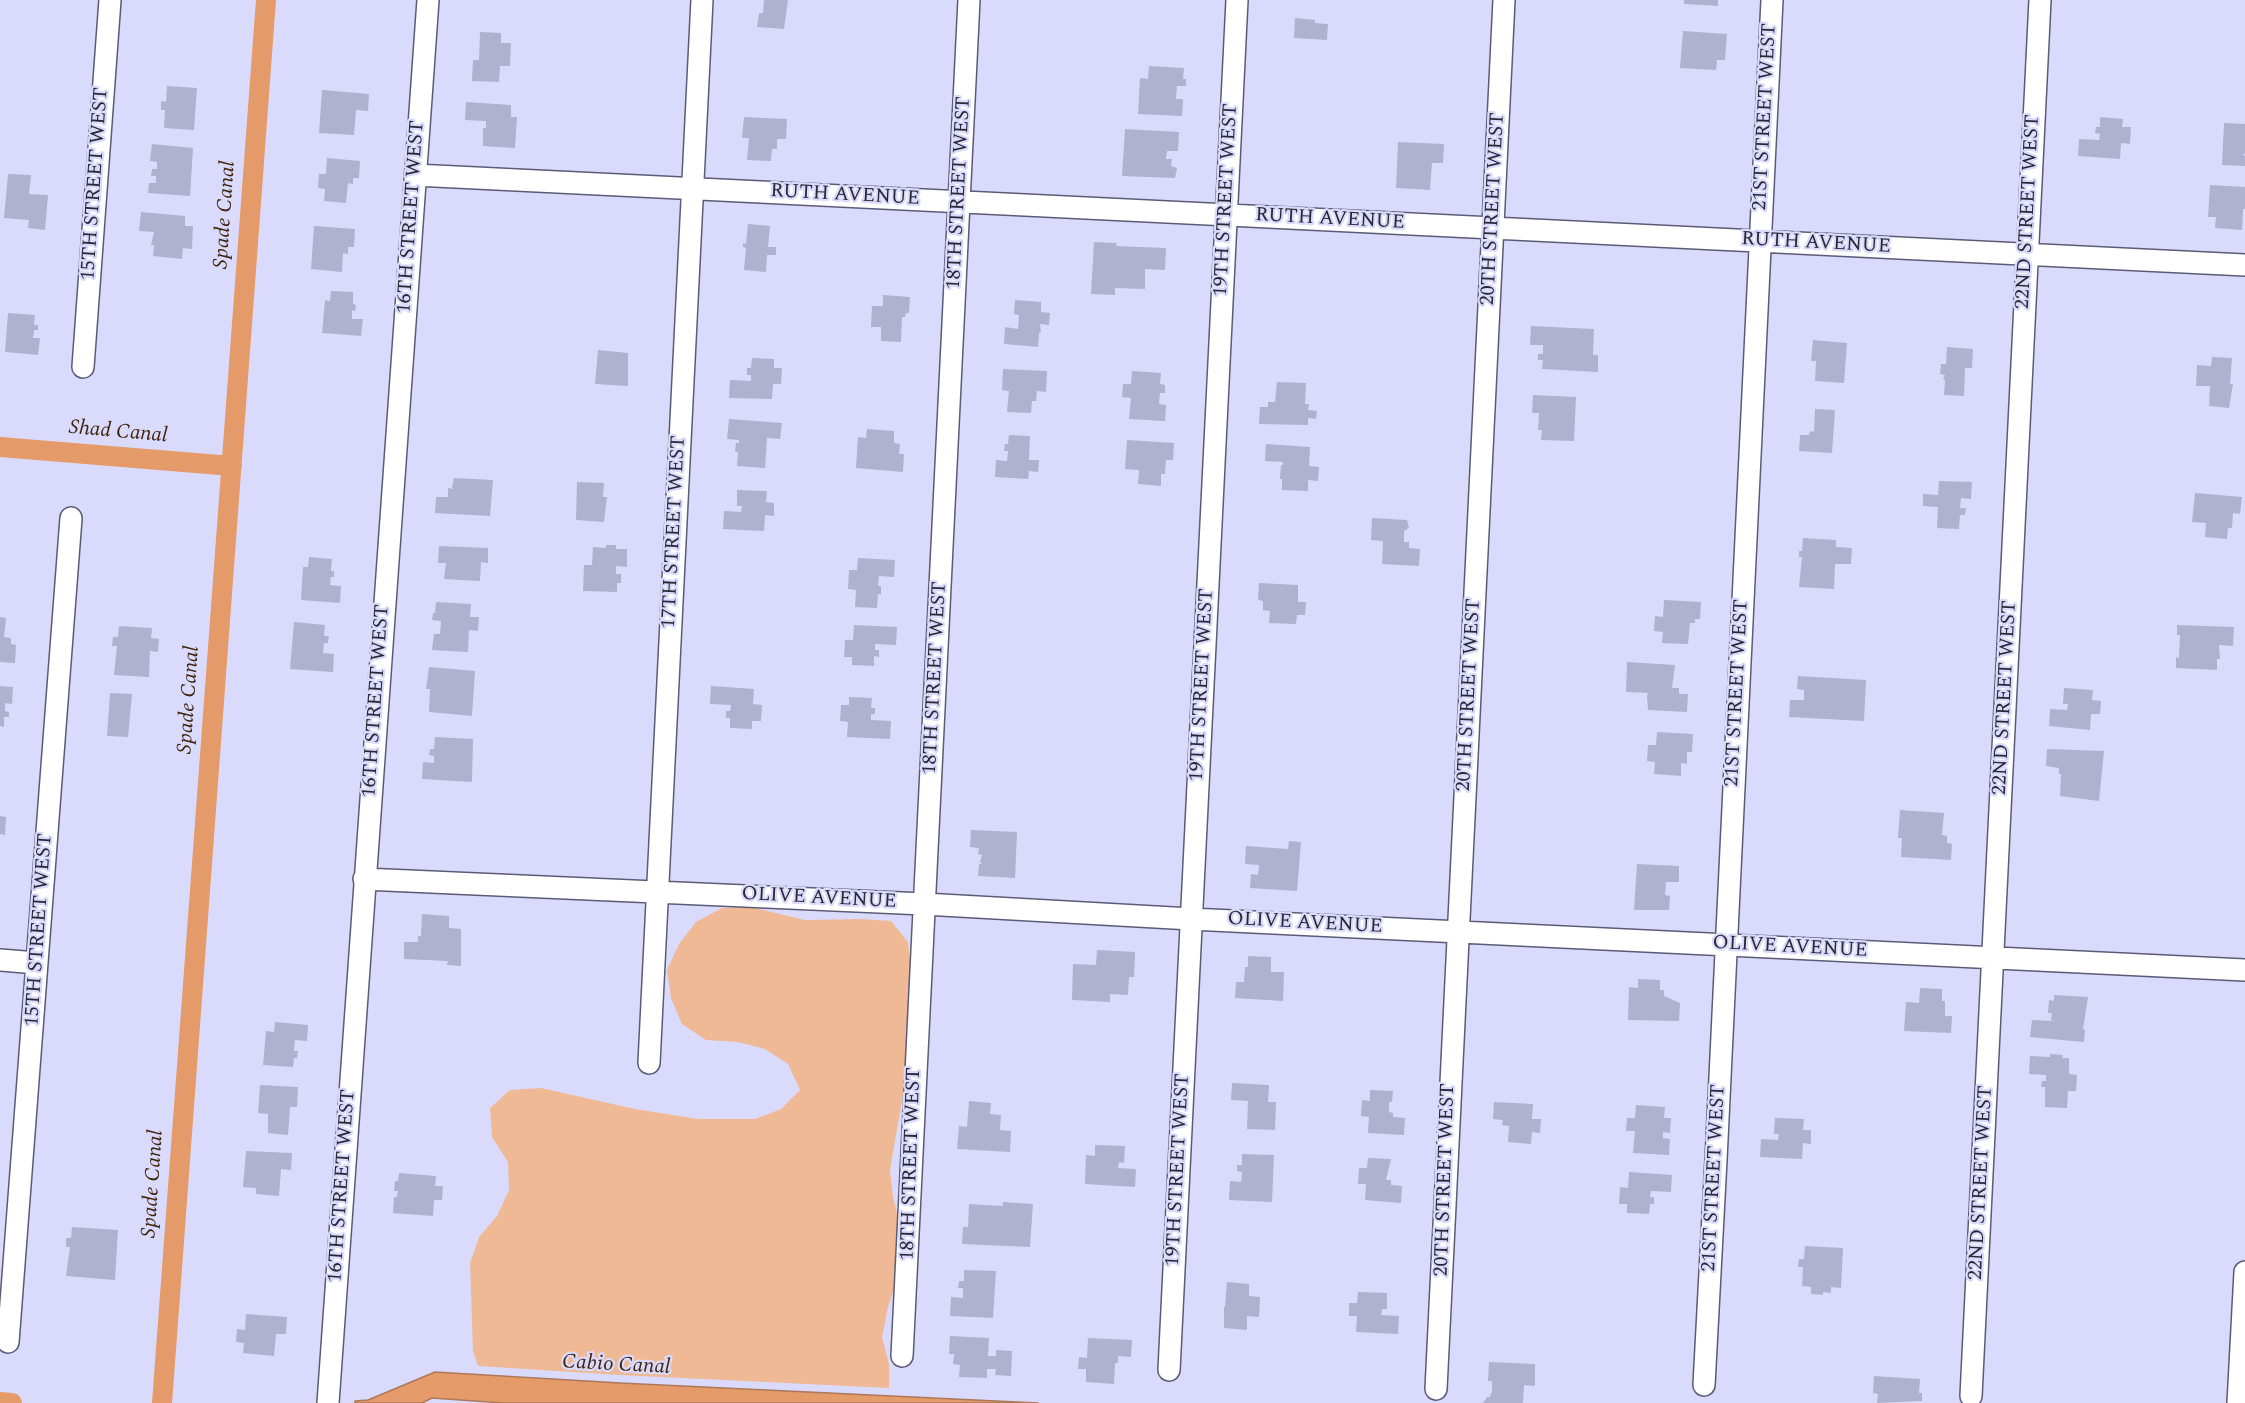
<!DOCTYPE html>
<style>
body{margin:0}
canvas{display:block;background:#dadbfc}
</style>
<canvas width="2245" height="1403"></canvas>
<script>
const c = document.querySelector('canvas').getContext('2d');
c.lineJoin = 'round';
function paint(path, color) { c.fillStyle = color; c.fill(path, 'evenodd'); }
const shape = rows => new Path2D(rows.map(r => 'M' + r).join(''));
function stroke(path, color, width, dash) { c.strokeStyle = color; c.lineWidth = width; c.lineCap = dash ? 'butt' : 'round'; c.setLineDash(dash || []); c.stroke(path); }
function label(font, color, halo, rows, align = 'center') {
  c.font = font + ' Spectral,serif'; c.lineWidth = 4.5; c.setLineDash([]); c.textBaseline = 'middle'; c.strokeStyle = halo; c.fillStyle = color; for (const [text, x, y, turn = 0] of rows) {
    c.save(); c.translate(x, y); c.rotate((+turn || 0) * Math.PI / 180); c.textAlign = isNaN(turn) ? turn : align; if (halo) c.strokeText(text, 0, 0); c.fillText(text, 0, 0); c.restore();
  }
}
paint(shape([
 [751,907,805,920,862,919,891,921,908,942,911,969,905,1083,890,1170,893,1197,900,1224,897,1281,888,1307,882,1337,889,1364,889,1388,620,1375,478,1366,473,1351,470,1263,479,1237,497,1216,509,1190,508,1162,492,1137,490,1108,510,1090,541,1088,635,1109,698,1119,755,1119,781,1109,800,1090,788,1064,765,1049,738,1042,706,1040,682,1024,671,998,667,970,679,944,696,922,722,908]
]), '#efb996');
const water = shape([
 [435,1372,620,1383,1038,1403,503,1403,432,1398,422,1403,355,1403,355,1401,368,1400,435,1372]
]);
paint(water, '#e49b69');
stroke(water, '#ac7859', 1.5);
stroke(shape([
 [0,447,232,466],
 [0,1402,12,1403],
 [162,1403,266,0]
]), '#e49b69', 20);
paint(shape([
 [764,0,788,0,784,29,757,27,759,13,763,13],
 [1684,0,1718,0,1718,6,1684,4],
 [1295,18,1315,20,1315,23,1328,24,1327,40,1294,38],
 [1683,31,1727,34,1725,60,1717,60,1716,70,1680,68],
 [480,32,501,33,501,43,511,43,510,66,500,66,499,82,472,81,473,60,479,60],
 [1149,66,1184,68,1183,79,1186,79,1186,86,1177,86,1176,99,1183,99,1182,116,1138,114,1140,78,1148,79],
 [167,86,197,88,194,130,164,128,165,110,161,110,161,101,166,102],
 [322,90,369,94,368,111,356,110,354,135,319,133],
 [466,102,511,105,511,117,517,117,515,148,483,146,483,128,486,128,486,121,465,120],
 [744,117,787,119,786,139,777,139,777,149,772,149,771,161,747,160,749,138,742,138],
 [2100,117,2123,119,2122,127,2131,127,2130,144,2121,143,2120,159,2078,156,2079,139,2099,140,2100,134,2095,133,2096,127,2100,127],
 [2224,123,2245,124,2245,153,2243,155,2245,156,2245,166,2222,165],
 [1125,129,1179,132,1178,151,1167,151,1166,159,1172,159,1171,166,1177,168,1175,178,1122,176],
 [1398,142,1444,144,1443,163,1432,163,1430,190,1396,188],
 [152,144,193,148,190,196,148,193,149,183,156,183,156,176,151,176,152,169,157,169,157,162,150,161],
 [327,158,360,161,359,178,353,178,353,184,348,183,346,203,324,201,325,189,318,188,319,174,326,174],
 [8,174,31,175,29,194,48,195,45,230,28,228,29,220,4,218],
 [2210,185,2245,187,2245,209,2243,209,2242,230,2215,228,2216,217,2208,217],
 [141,212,185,216,185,226,193,226,192,249,183,248,182,259,153,256,154,245,151,245,154,232,139,231],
 [748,224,770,226,768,247,776,247,776,255,767,255,766,272,744,270,746,248,743,247,743,243,746,244],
 [314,226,355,229,354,247,348,247,348,254,343,253,342,272,311,269],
 [1094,242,1117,243,1116,246,1166,248,1165,270,1145,269,1145,289,1115,288,1115,295,1091,294],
 [331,291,353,292,353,304,356,305,355,311,352,310,352,319,363,319,361,336,322,333,325,300,330,301],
 [883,295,910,297,909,313,906,313,905,317,902,317,901,342,881,341,881,327,871,327,872,306,883,306],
 [1015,300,1041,302,1041,312,1050,313,1049,325,1040,324,1041,332,1039,333,1038,347,1004,344,1005,327,1018,329,1019,315,1014,314],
 [8,313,35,315,34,325,38,325,38,330,34,330,33,338,40,338,38,355,5,352],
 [1531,326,1594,329,1593,355,1598,355,1598,372,1542,369,1543,360,1538,360,1538,354,1543,354,1543,345,1530,345],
 [1813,340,1847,343,1844,383,1815,381,1816,361,1811,361],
 [1947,347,1973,349,1972,368,1965,368,1964,396,1944,395,1945,380,1943,379,1945,375,1940,374,1941,364,1946,364],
 [598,350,628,353,628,386,595,384],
 [2212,357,2232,358,2230,384,2233,384,2229,408,2209,406,2210,386,2196,386,2197,365,2211,366],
 [752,358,774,359,774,368,782,368,781,384,773,384,772,399,729,398,730,380,751,381,751,375,747,375,747,368,751,368],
 [1003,369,1047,371,1046,392,1037,391,1036,401,1032,401,1031,413,1007,412,1009,391,1002,390],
 [1132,371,1161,373,1160,384,1165,385,1165,393,1160,393,1159,404,1166,405,1165,421,1129,419,1131,398,1122,397,1123,384,1131,384],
 [1277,382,1306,383,1305,404,1309,404,1308,410,1317,411,1316,419,1308,418,1308,425,1259,424,1260,407,1268,407,1268,402,1275,402],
 [1533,395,1576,397,1574,441,1541,440,1542,430,1538,430,1539,413,1532,413],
 [1815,409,1835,410,1832,453,1799,451,1800,435,1809,435,1810,431,1814,432],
 [729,419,782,423,780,439,767,438,765,468,737,466,738,452,735,452,736,443,739,443,739,440,727,439],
 [867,429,894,431,894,443,900,444,899,454,904,454,903,472,856,468,858,437,866,438],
 [1009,435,1030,436,1029,460,1039,460,1038,472,1029,471,1028,479,995,477,996,460,1007,461,1008,451,1004,451,1005,444,1008,444],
 [1127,440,1174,443,1173,460,1166,460,1165,474,1161,474,1161,486,1138,484,1139,470,1125,469],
 [1266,444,1310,447,1309,466,1319,467,1318,481,1308,480,1308,491,1282,490,1282,479,1280,479,1281,465,1283,465,1283,462,1265,461],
 [454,478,493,480,490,516,435,513,436,497,448,497,448,488,453,489,452,487],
 [1939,481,1972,482,1971,499,1961,498,1960,508,1966,508,1965,515,1960,515,1959,529,1937,528,1938,507,1923,506,1923,494,1938,495],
 [577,482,604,483,603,497,607,497,604,522,576,520],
 [737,490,767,491,766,502,774,503,774,516,765,515,764,531,723,529,724,511,741,512,742,506,737,506],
 [2195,493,2242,497,2240,514,2233,513,2232,528,2228,528,2227,539,2205,537,2206,523,2192,522],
 [1372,518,1407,520,1409,528,1404,531,1404,542,1409,542,1409,548,1420,549,1419,566,1382,564,1383,541,1371,540],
 [1803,538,1836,540,1836,547,1852,548,1851,564,1835,564,1834,589,1799,587,1802,557,1799,557,1799,551,1802,551],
 [606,545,616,545,616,549,627,549,627,567,616,566,616,574,621,574,621,583,617,583,617,592,583,591,584,565,592,565,593,547,606,548],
 [439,546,488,548,488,563,481,562,480,581,444,579,446,563,438,563],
 [309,557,332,559,331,571,334,571,334,577,331,577,330,585,341,586,340,603,301,600,303,567,308,567],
 [858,558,895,560,894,577,879,576,878,586,881,586,881,594,878,594,877,608,855,607,856,590,848,589,849,570,857,570],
 [1259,583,1298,585,1298,602,1306,602,1305,615,1297,615,1296,624,1269,623,1270,611,1263,610,1263,601,1258,600],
 [1664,600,1701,602,1700,619,1695,619,1695,623,1690,623,1688,644,1662,643,1663,632,1654,631,1655,616,1663,617],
 [436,602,471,604,470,617,479,617,478,631,469,630,468,652,432,650,434,634,440,634,441,621,432,620,433,613,435,613],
 [0,617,6,618,4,637,11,638,11,644,16,645,15,663,0,662],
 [294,622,325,625,324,636,329,636,328,643,324,643,323,653,334,654,333,672,290,669],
 [854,625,897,627,896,645,875,644,875,650,879,650,879,657,874,656,874,666,852,665,852,657,844,657,845,640,853,640],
 [2177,625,2234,627,2233,646,2219,645,2220,659,2217,659,2217,670,2176,668,2176,657,2179,658,2180,635,2177,635],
 [119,626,152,628,151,638,159,639,158,652,150,651,149,677,114,675,117,646,112,646,113,637,118,637],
 [1627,662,1675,665,1672,688,1679,688,1679,694,1688,694,1687,712,1648,710,1647,695,1649,693,1626,692],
 [429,667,475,671,472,716,429,712,430,689,426,689],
 [1798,676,1866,680,1864,721,1789,717,1790,700,1804,700,1804,690,1797,689],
 [0,686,13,687,12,704,5,703,5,711,9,712,9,717,4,717,4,727,0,726],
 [711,686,754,689,753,704,762,705,761,721,752,721,752,729,730,728,730,718,726,718,726,711,730,711,731,705,710,704],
 [2064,688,2093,690,2092,700,2101,701,2100,714,2091,714,2090,730,2049,726,2050,709,2067,710,2068,704,2063,704],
 [110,693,132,694,128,737,107,736],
 [849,697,872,698,871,708,875,708,875,714,871,714,871,720,891,721,890,739,847,737,848,722,840,721,841,705,849,705],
 [1657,732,1693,734,1692,752,1687,752,1687,764,1681,763,1681,776,1654,774,1655,762,1647,761,1648,745,1656,745],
 [435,737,473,739,472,782,422,779,423,762,434,763,434,756,429,755,430,749,434,749],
 [2047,749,2104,751,2099,801,2060,796,2061,774,2059,774,2059,768,2046,766],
 [1900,810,1944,813,1942,835,1947,836,1947,843,1952,844,1951,860,1901,857,1902,838,1898,838],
 [0,816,6,817,5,835,0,834],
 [971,830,1017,832,1015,878,978,876,979,864,982,864,980,862,982,855,978,854,979,848,970,847],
 [1289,841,1301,842,1297,891,1250,888,1251,874,1258,875,1259,865,1245,864,1246,846,1288,849],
 [1637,864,1679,866,1679,882,1666,882,1665,895,1670,896,1669,910,1634,910],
 [422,914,449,916,449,928,461,929,461,966,447,965,448,961,404,959,404,942,418,942,418,936,421,936],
 [1097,950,1135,952,1134,977,1129,977,1128,995,1110,994,1110,1002,1072,1000,1073,964,1096,965],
 [1248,956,1271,957,1271,972,1284,972,1283,1001,1235,998,1236,982,1244,982,1245,967,1248,967],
 [1638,979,1660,980,1660,990,1664,990,1664,996,1680,1003,1679,1021,1628,1020,1629,987,1638,988],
 [1920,988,1942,989,1942,1001,1945,1001,1945,1016,1952,1016,1951,1033,1904,1031,1906,1002,1919,1003],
 [2054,995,2088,997,2083,1029,2085,1030,2084,1042,2030,1037,2032,1020,2054,1021,2051,1020,2052,1013,2048,1013,2049,1000,2054,1001],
 [275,1022,308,1025,307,1041,295,1040,294,1051,298,1051,297,1058,294,1058,293,1067,263,1065,266,1031,274,1032],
 [2050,1054,2063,1055,2062,1058,2069,1058,2069,1074,2077,1075,2076,1091,2068,1091,2067,1108,2045,1107,2045,1087,2041,1087,2042,1081,2046,1081,2046,1075,2029,1074,2030,1056,2050,1057],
 [1232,1083,1269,1085,1268,1102,1276,1102,1275,1130,1247,1129,1248,1101,1231,1100],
 [260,1085,298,1087,297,1107,290,1107,288,1135,268,1133,268,1114,258,1113],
 [1370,1090,1393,1091,1392,1102,1389,1102,1389,1112,1393,1113,1393,1117,1405,1118,1404,1135,1368,1133,1369,1117,1361,1116,1362,1100,1370,1101],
 [969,1101,991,1103,990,1114,1001,1115,1000,1130,1011,1131,1010,1152,957,1149,959,1126,967,1127],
 [1494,1102,1533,1104,1532,1119,1541,1119,1540,1133,1532,1132,1531,1144,1508,1142,1509,1126,1502,1125,1503,1120,1493,1119],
 [1636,1105,1665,1107,1664,1118,1671,1118,1670,1133,1663,1132,1663,1138,1670,1139,1669,1155,1633,1153,1635,1131,1626,1131,1627,1118,1635,1118],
 [1775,1118,1804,1119,1803,1130,1811,1130,1811,1144,1803,1143,1802,1159,1760,1157,1761,1139,1778,1140,1779,1134,1774,1134],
 [1095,1145,1125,1146,1124,1163,1119,1162,1118,1168,1136,1169,1135,1187,1085,1184,1086,1155,1095,1156],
 [246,1151,292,1153,291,1170,281,1169,279,1196,256,1194,256,1188,243,1187],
 [1242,1154,1274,1155,1272,1202,1229,1200,1230,1181,1241,1182,1242,1172,1237,1171,1237,1165,1242,1165],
 [1368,1158,1391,1159,1386,1180,1391,1180,1391,1185,1402,1186,1401,1203,1365,1200,1366,1184,1358,1184,1359,1168,1367,1168],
 [1629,1172,1672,1175,1671,1192,1651,1191,1650,1197,1654,1197,1654,1204,1650,1204,1649,1214,1627,1213,1627,1204,1619,1204,1620,1187,1628,1188],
 [399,1173,436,1176,435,1186,443,1186,442,1200,434,1200,433,1216,393,1213,394,1197,397,1197,398,1191,394,1191,395,1181,398,1181],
 [1003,1202,1033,1204,1030,1247,962,1244,963,1227,968,1227,969,1204,1003,1206],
 [72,1227,118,1230,115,1280,66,1276,70,1247,66,1247,66,1238,71,1238],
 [1805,1246,1843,1248,1841,1288,1831,1287,1831,1293,1823,1292,1823,1295,1811,1294,1811,1287,1802,1286,1803,1267,1798,1267,1799,1259,1804,1259],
 [964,1270,996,1271,993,1318,950,1316,951,1297,963,1298,963,1288,958,1288,959,1281,964,1281],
 [1227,1282,1249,1284,1249,1296,1260,1297,1259,1317,1247,1316,1247,1330,1224,1328,1224,1307,1225,1307],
 [1358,1292,1387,1293,1387,1309,1382,1309,1381,1315,1399,1316,1398,1334,1356,1332,1357,1316,1349,1316,1349,1303,1357,1303],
 [246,1314,287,1317,286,1334,276,1334,274,1356,243,1353,244,1343,236,1342,237,1329,245,1330],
 [950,1336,989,1338,988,1356,996,1356,996,1350,1012,1351,1011,1376,995,1375,996,1369,987,1369,987,1378,959,1377,960,1365,953,1364,954,1354,949,1354],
 [1088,1338,1132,1340,1131,1357,1118,1356,1118,1363,1115,1363,1114,1384,1086,1382,1086,1369,1078,1369,1079,1357,1087,1358],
 [1489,1362,1535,1364,1535,1386,1524,1385,1523,1403,1483,1403,1487,1397,1490,1397,1492,1391,1492,1381,1488,1381],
 [1874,1376,1920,1379,1919,1393,1922,1393,1922,1401,1877,1403,1878,1394,1873,1393]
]), '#b0b0cf');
const minor = shape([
 [415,175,2245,265],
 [83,367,110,0],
 [364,879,924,904,1191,919,2245,970],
 [0,960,37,963],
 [649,1063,702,0],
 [8,1342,71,518],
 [902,1356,969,0],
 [1169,1370,1237,0],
 [1704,1385,1716,1160,1772,0],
 [1436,1389,1504,0],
 [1971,1396,2040,0],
 [328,1403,428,0],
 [2238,1403,2245,1272]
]);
stroke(minor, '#5b5b77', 24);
stroke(minor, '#fff', 21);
label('20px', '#282834', '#dadbfc', [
 ["21ST STREET WEST",1766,117,-87],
 ["15TH STREET WEST",96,184,-86],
 ["18TH STREET WEST",960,193,-87],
 ["RUTH AVENUE",845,196,3],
 ["19TH STREET WEST",1227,200,-87],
 ["20TH STREET WEST",1494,209,-87],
 ["22ND STREET WEST",2029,212,-87],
 ["16TH STREET WEST",412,217,-86],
 ["RUTH AVENUE",1330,220,3],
 ["RUTH AVENUE",1816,244,3],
 ["17TH STREET WEST",675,532,-87],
 ["18TH STREET WEST",936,678,-87],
 ["19TH STREET WEST",1203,685,-87],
 ["21ST STREET WEST",1738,693,-87],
 ["20TH STREET WEST",1470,695,-87],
 ["22ND STREET WEST",2006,698,-87],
 ["16TH STREET WEST",377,701,-86],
 ["OLIVE AVENUE",819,899,3],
 ["OLIVE AVENUE",1305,924,3],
 ["15TH STREET WEST",40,930,-86],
 ["OLIVE AVENUE",1790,948,3],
 ["18TH STREET WEST",912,1164,-88],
 ["19TH STREET WEST",1179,1170,-87],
 ["21ST STREET WEST",1715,1178,-87],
 ["20TH STREET WEST",1446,1180,-88],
 ["22ND STREET WEST",1982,1183,-87],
 ["16TH STREET WEST",343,1186,-86]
]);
label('italic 21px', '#41240e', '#dadbfc', [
 ["Spade Canal",226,215,-86],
 ["Shad Canal",118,433,5],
 ["Spade Canal",190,700,-86],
 ["Spade Canal",154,1184,-86],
 ["Cabio Canal",616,1366,3]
]);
</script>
